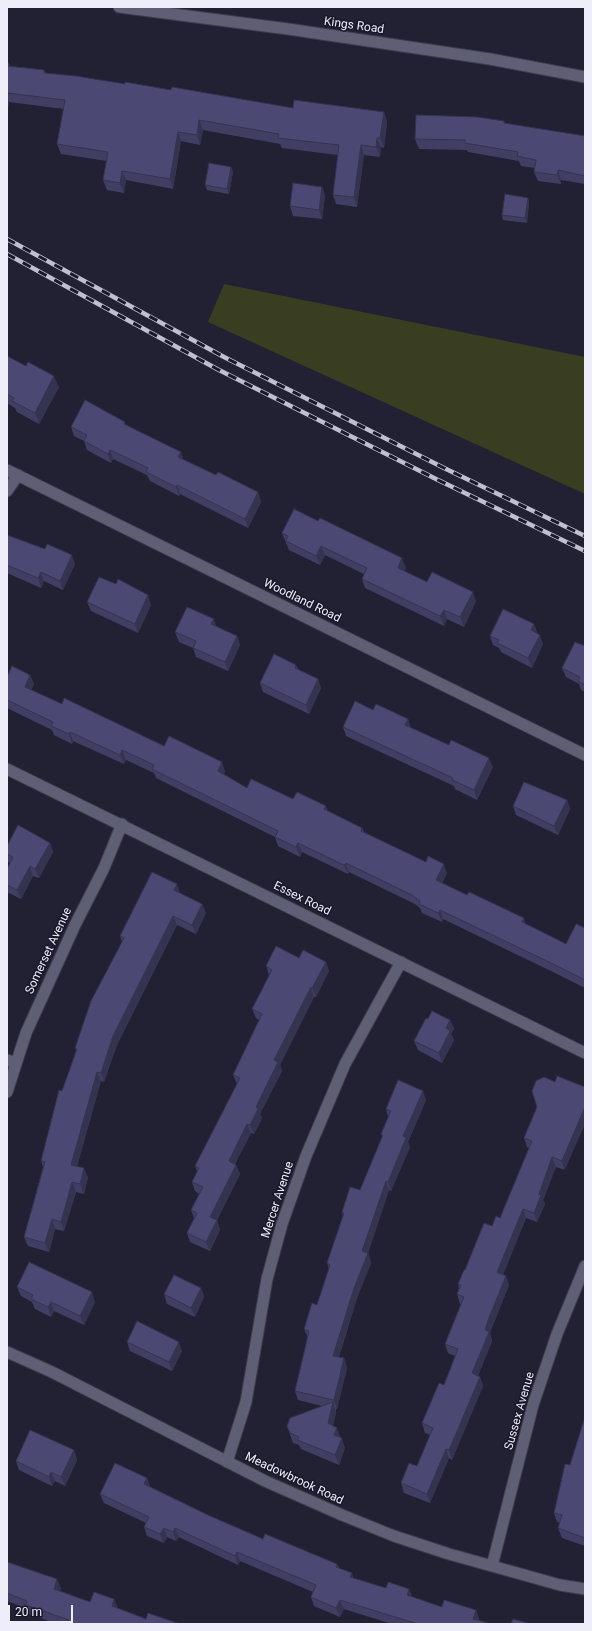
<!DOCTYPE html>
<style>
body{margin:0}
#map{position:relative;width:592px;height:1631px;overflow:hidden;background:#222134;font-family:Roboto,sans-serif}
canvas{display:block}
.frame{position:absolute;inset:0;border:8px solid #eeeefb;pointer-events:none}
.scale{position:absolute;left:8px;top:1605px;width:65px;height:18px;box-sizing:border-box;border:2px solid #eeeefb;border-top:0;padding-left:5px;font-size:12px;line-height:14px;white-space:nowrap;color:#eeeefb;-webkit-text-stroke:3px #19182a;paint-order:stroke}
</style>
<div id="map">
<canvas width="592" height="1631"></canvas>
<div class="frame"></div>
<div class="scale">20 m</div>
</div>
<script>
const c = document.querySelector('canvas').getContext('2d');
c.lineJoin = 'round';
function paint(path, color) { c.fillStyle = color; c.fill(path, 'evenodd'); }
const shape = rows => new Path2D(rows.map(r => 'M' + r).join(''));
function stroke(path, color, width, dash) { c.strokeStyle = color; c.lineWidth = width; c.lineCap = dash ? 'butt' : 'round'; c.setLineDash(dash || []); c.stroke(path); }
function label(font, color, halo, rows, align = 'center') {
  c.font = font + ' Roboto,sans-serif'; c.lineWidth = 3; c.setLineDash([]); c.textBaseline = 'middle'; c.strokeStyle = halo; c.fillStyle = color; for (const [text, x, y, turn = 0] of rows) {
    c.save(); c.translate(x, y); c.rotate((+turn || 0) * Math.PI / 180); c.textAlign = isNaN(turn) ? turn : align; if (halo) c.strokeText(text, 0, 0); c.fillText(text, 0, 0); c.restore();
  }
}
paint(shape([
 [224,284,585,357,585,494,208,322]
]), '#383e1f');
const minor = shape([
 [119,7,288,29,490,59,585,77],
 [7,470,585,755],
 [7,491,18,475],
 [7,769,585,1053],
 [7,1060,16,1063],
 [7,1092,26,1033,75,925,104,868,122,824],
 [7,1352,52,1372,265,1481,342,1515,394,1536,449,1554,560,1585,585,1589],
 [227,1462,246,1402,267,1279,282,1224,306,1156,345,1064,401,962],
 [492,1566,533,1405,557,1334,585,1266]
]);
stroke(minor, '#3e3c4c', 13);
stroke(minor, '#5e5e75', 11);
const rail = shape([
 [7,239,224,357,444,468,585,536],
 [7,254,217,369,438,480,585,551]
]);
stroke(rail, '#bfbfce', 4.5);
stroke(rail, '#19182a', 3, [9]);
paint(shape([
 [7,62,8,62,10,66,44,70,46,73,293,108,384,112,387,122,384,148,381,147,380,157,364,155,357,207,336,204,333,195,338,155,282,148,280,144,203,130,200,145,181,141,173,189,126,180,124,193,107,190,103,180,107,161,61,154,57,144,64,109,9,102,7,114],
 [504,121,505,124,585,136,585,184,561,180,561,184,538,181,534,172,535,168,521,166,519,161,468,152,467,150,419,149,415,139],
 [231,167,233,172,229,194,207,190,205,185],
 [322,187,325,196,322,219,293,216,290,206],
 [528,198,529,203,527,223,503,220,502,215],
 [7,356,59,387,39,424,17,412,15,408,7,403],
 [125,425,184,460,216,475,258,492,261,502,248,528,180,494,179,496,150,481,147,475,113,459,111,463,87,450,84,441,74,436,71,427],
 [282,533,406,568,404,571,427,582,476,601,464,627,447,619,444,626,365,588,362,579,364,574,325,555,320,565,289,550],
 [7,535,75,564,63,590,44,581,41,588,7,573],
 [87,602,151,605,138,633,91,611],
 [534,624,537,633,543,644,532,668,501,652,499,648,493,645,490,636],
 [217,627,237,636,240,645,228,671,196,657,193,648,179,642,175,632],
 [585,646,585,692,581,690,579,684,566,677,562,668],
 [296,665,298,669,318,679,321,688,309,714,263,692,260,683],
 [30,675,34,684,31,690,62,704,225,771,224,774,247,788,293,799,328,811,362,828,364,832,447,873,442,883,566,944,585,928,585,988,553,972,443,919,442,922,422,913,420,908,415,904,349,872,348,874,302,852,300,857,278,846,275,837,156,778,154,773,126,760,124,764,73,741,72,744,54,735,52,730,7,708,7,677],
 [373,710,408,719,411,728,493,767,477,800,455,789,454,786,346,736,343,727],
 [567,800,570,809,558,835,516,815,513,806],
 [50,843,53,852,39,878,33,876,21,899,7,892,7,869,10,863,7,861,7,846],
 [180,893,202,904,206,913,196,934,177,925,117,1045,104,1082,101,1081,77,1166,88,1177,84,1194,76,1192,64,1231,55,1229,49,1252,28,1246,24,1237,43,1167,41,1161,62,1091,76,1051,75,1048,122,942,120,936],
 [299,958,326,962,329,971,316,997,314,997,280,1065,282,1071,260,1114,262,1118,254,1134,251,1133,235,1164,236,1165,240,1174,217,1220,220,1230,210,1251,190,1242,187,1233,194,1218,191,1210,199,1194,195,1191,192,1182,197,1171,195,1166,237,1084,233,1075,259,1020,256,1018,252,1009,269,975,266,966],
 [428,1019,450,1020,454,1029,451,1034,454,1040,442,1063,418,1050,414,1041],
 [536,1081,565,1170,556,1167,543,1200,545,1204,537,1222,526,1218,503,1275,509,1285,491,1330,490,1334,492,1341,478,1376,480,1377,483,1386,452,1460,449,1458,430,1503,404,1493,401,1483,417,1466,430,1435,425,1433,422,1423,444,1385,455,1356,448,1353,445,1344,461,1304,460,1304,457,1294,459,1288,458,1284,465,1270,492,1226,500,1218,529,1148,527,1147,524,1138,537,1107],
 [426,1100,408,1142,410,1147,391,1191,389,1190,368,1253,371,1263,357,1298,339,1357,344,1358,347,1368,337,1409,336,1409,336,1412,333,1426,340,1437,345,1448,339,1465,301,1449,299,1445,293,1443,287,1426,322,1406,298,1400,295,1391,308,1338,304,1329,317,1305,329,1269,327,1263,343,1216,342,1212,360,1190,382,1137,381,1134,388,1117,386,1109],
 [17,1287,95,1302,84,1325,54,1311,51,1317,35,1309,32,1302,21,1296],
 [201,1288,204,1297,195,1317,167,1304,164,1294],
 [127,1342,182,1351,172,1371,130,1351],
 [585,1417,585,1546,562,1538,558,1528,560,1523,557,1522,554,1513,570,1465],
 [74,1450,77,1460,65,1486,55,1481,52,1486,19,1470,16,1461],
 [147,1478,150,1487,210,1516,263,1539,337,1564,339,1568,353,1578,386,1588,409,1589,412,1597,442,1607,476,1610,479,1619,479,1620,491,1624,392,1624,344,1609,340,1617,314,1606,311,1597,313,1592,240,1561,238,1565,179,1537,176,1541,167,1537,164,1543,147,1536,144,1527,146,1523,104,1503,100,1494],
 [7,1562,61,1588,60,1591,90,1602,114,1599,117,1608,146,1619,180,1624,57,1624,29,1614,28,1609,7,1601]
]), '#403f63');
paint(shape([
 [7,97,9,102,7,114],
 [384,112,387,122,384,148,380,138],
 [199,120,203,130,200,145,197,135],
 [178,132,181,141,173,189,170,179],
 [377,138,381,147,380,157,376,147],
 [361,145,364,155,357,207,354,197],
 [231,167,233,172,229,194,227,189],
 [558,170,561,180,561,184,557,175],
 [122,171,126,180,124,193,120,183],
 [322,187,325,196,322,219,319,210],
 [528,198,529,203,527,223,525,218],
 [54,376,59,387,39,424,35,413],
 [110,450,113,459,111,463,108,454],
 [181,452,184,462,178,457],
 [177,485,180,494,179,496,176,487],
 [258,492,261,502,248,528,245,519],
 [321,546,325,555,320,565,316,556],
 [72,555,75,564,63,590,60,581],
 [402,558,406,568,401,577,398,568],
 [41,572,44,581,41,588,38,578],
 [473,592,476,601,464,627,460,617],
 [148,595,151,605,138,633,135,624],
 [444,610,447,619,444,626,440,616],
 [214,619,217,628,211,624],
 [534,624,538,634,531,630],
 [540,635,543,644,532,668,528,658],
 [237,636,240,645,228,671,225,662],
 [30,675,34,684,28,696,25,687],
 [318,679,321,688,309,714,306,705],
 [408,719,411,728,405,725],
 [70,732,73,741,72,744,69,734],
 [122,750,126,760,124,764,120,755],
 [489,758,493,767,477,800,474,790],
 [222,762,225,771,221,780,218,771],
 [567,800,570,809,558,835,554,826],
 [326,806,330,815,324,809],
 [50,843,53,852,39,878,35,869],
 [298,843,302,852,300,857,296,847],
 [346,863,349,872,348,874,344,865],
 [444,864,447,873,439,889,436,880],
 [30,866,33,876,21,899,17,890],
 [177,884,180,893,174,890],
 [202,904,206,913,196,934,192,925],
 [440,910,443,919,442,922,438,913],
 [173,916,177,925,117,1045,104,1082,101,1073,113,1036],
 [524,918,527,928,522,922],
 [326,962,329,971,316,997,312,988],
 [311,987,314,997,280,1065,282,1071,260,1114,262,1118,254,1134,250,1125,256,1107,274,1060],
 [450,1020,454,1029,451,1034,454,1040,442,1063,439,1053,446,1028],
 [97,1072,101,1081,75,1174,71,1165],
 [423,1091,426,1100,408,1142,410,1147,391,1191,388,1182,403,1136],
 [585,1107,585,1124,565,1170,562,1161],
 [247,1124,251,1133,232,1170,229,1161],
 [552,1157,556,1167,543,1200,545,1204,537,1222,534,1213,539,1194],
 [236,1165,240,1174,214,1226,210,1217],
 [84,1168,88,1177,84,1194,80,1184],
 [386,1181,389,1190,368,1253,371,1263,357,1298,336,1365,333,1356,362,1251],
 [72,1182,76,1192,64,1231,61,1222],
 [523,1209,526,1218,500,1282,497,1272],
 [52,1219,55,1229,49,1252,45,1243],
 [217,1220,220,1230,210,1251,206,1242],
 [506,1276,509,1285,491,1330,490,1334,492,1341,475,1383,472,1373,488,1320],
 [201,1288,204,1297,195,1317,191,1308],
 [92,1292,95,1302,84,1325,80,1316],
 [51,1302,54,1311,51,1317,48,1307],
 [179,1342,182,1351,172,1371,169,1362],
 [344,1358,347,1368,337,1409,334,1400],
 [480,1377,483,1386,452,1460,449,1450],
 [333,1402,336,1412,331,1433,328,1423],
 [337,1428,340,1437,338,1444,334,1435],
 [342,1438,345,1448,339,1465,335,1455],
 [446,1449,449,1458,430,1503,427,1494],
 [74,1450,77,1460,65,1486,61,1477],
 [51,1472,55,1481,52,1486,49,1477],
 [147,1478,150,1487,144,1484],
 [164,1528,167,1537,164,1543,160,1534],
 [175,1528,179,1537,176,1541,173,1532],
 [237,1552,240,1561,238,1565,235,1556],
 [352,1573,355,1582,350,1577],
 [57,1579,61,1588,57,1598,54,1589],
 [409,1589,412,1598,407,1595],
 [114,1599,118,1608,112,1606],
 [340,1600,344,1609,340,1617,336,1608],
 [476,1610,479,1619,477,1624,473,1619]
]), '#343350');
const building = shape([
 [7,62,8,62,7,66,44,70,44,73,76,76,125,84,125,82,171,90,172,87,293,108,294,100,384,112,380,138,377,138,376,147,361,145,354,197,333,195,339,145,278,138,279,134,199,120,197,135,178,132,170,179,122,171,120,183,103,180,108,152,57,144,65,100,7,93,7,62],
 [416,115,477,117,504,121,504,123,585,136,585,176,558,170,557,175,534,172,536,160,517,156,518,152,465,143,465,140,415,139,416,115],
 [209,163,231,167,227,189,205,185,209,163],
 [293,183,322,187,319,210,290,206,293,183],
 [505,194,528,198,525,218,502,215,505,194],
 [7,356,26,366,28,362,54,376,35,413,12,401,14,398,7,394,7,356],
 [85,400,125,422,124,424,181,452,178,457,216,475,218,472,258,492,245,519,177,485,176,487,146,472,148,468,110,450,108,454,84,441,87,435,71,427,85,400],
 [294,509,318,521,320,518,402,558,398,568,427,582,432,572,473,592,460,617,444,610,440,616,362,579,367,568,321,546,316,556,286,541,288,536,282,533,294,509],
 [7,535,45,549,47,544,72,555,60,581,41,572,38,578,7,565,7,535],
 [99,577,116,584,118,579,148,595,135,624,87,602,99,577],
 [187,607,214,619,211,624,237,636,225,662,193,648,196,641,175,632,187,607],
 [503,609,534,624,531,630,540,635,528,658,497,643,499,640,490,636,503,609],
 [575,642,585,646,585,685,578,681,580,677,562,668,575,642],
 [274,654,296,665,295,668,318,679,306,705,260,683,274,654],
 [12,666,30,675,25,687,62,704,64,698,164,746,169,736,222,762,218,771,247,788,251,779,293,799,297,792,326,806,324,809,362,828,361,831,426,862,428,856,444,864,436,880,467,895,469,892,524,918,522,922,566,944,576,924,585,928,585,980,549,962,440,910,438,913,419,904,420,901,412,895,346,863,344,865,298,843,296,847,275,837,278,831,152,769,154,765,122,750,120,755,70,732,69,734,51,726,53,722,7,700,7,677,12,666],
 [355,701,373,710,376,704,408,719,405,725,449,745,451,740,489,758,474,790,452,780,453,778,343,727,355,701],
 [524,782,567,800,554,826,513,806,524,782],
 [18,825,50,843,35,869,30,866,17,890,7,885,7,869,13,857,7,854,7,846,18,825],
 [152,872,177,884,174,890,202,904,192,925,173,916,113,1036,101,1073,97,1072,71,1165,84,1168,80,1184,72,1182,61,1222,52,1219,45,1243,24,1237,45,1162,41,1161,59,1090,62,1091,77,1049,75,1048,91,1001,124,938,120,936,152,872],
 [276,946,299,958,303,950,326,962,312,988,311,987,274,1060,278,1062,256,1107,258,1109,250,1125,247,1124,229,1161,236,1165,210,1217,217,1220,206,1242,187,1233,197,1213,191,1210,203,1187,192,1182,199,1168,195,1166,240,1078,233,1075,262,1014,252,1009,272,970,266,966,276,946],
 [432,1011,450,1020,446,1028,450,1031,439,1053,414,1041,426,1018,428,1019,432,1011],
 [557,1076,585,1087,585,1107,562,1161,552,1157,539,1194,541,1195,534,1213,523,1209,497,1272,506,1276,488,1320,485,1330,489,1332,472,1373,480,1377,449,1450,446,1449,427,1494,401,1483,409,1463,417,1466,433,1428,422,1423,439,1383,444,1385,458,1349,445,1344,464,1297,457,1294,461,1285,458,1284,464,1270,465,1270,484,1223,492,1226,496,1216,500,1218,532,1141,524,1138,537,1107,532,1091,536,1081,544,1077,555,1082,557,1076],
 [398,1080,423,1091,403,1136,406,1138,388,1182,386,1181,362,1251,368,1253,354,1288,333,1356,344,1358,334,1400,295,1391,309,1331,304,1329,312,1303,317,1305,330,1265,327,1263,344,1213,342,1212,350,1187,360,1190,383,1135,381,1134,391,1111,386,1109,398,1080],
 [29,1262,92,1292,80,1316,51,1302,48,1307,31,1299,33,1295,17,1287,29,1262],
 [174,1275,201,1288,191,1308,164,1294,174,1275],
 [137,1321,179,1342,169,1362,127,1342,137,1321],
 [333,1402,328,1423,337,1428,334,1435,342,1438,335,1455,297,1440,299,1437,290,1433,287,1426,290,1418,333,1402],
 [585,1417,585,1538,558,1528,562,1515,554,1513,565,1464,570,1465,585,1417],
 [30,1430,74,1450,61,1477,51,1472,49,1477,16,1461,30,1430],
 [115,1463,147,1478,144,1484,210,1516,263,1539,265,1534,337,1564,336,1567,352,1573,350,1577,386,1588,388,1582,409,1589,407,1595,442,1607,444,1600,476,1610,473,1619,491,1624,418,1624,340,1600,336,1608,311,1597,316,1585,237,1552,235,1556,175,1528,173,1532,164,1528,160,1534,144,1527,149,1517,100,1494,115,1463],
 [7,1562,57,1579,54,1589,90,1602,94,1592,114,1599,112,1606,146,1619,148,1613,180,1624,75,1624,69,1622,69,1620,26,1605,27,1601,7,1593,7,1562],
 [513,1619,531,1624,511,1624,513,1619]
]);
paint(building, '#4b4973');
stroke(building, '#343350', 1);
label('12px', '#eeeefb', '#19182a', [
 ["Kings Road",354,26,8],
 ["Woodland Road",302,601,26],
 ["Essex Road",302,899,26],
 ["Somerset Avenue",49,951,-65],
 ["Mercer Avenue",278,1200,-72],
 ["Sussex Avenue",520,1411,-74],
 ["Meadowbrook Road",294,1479,25]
]);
</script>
